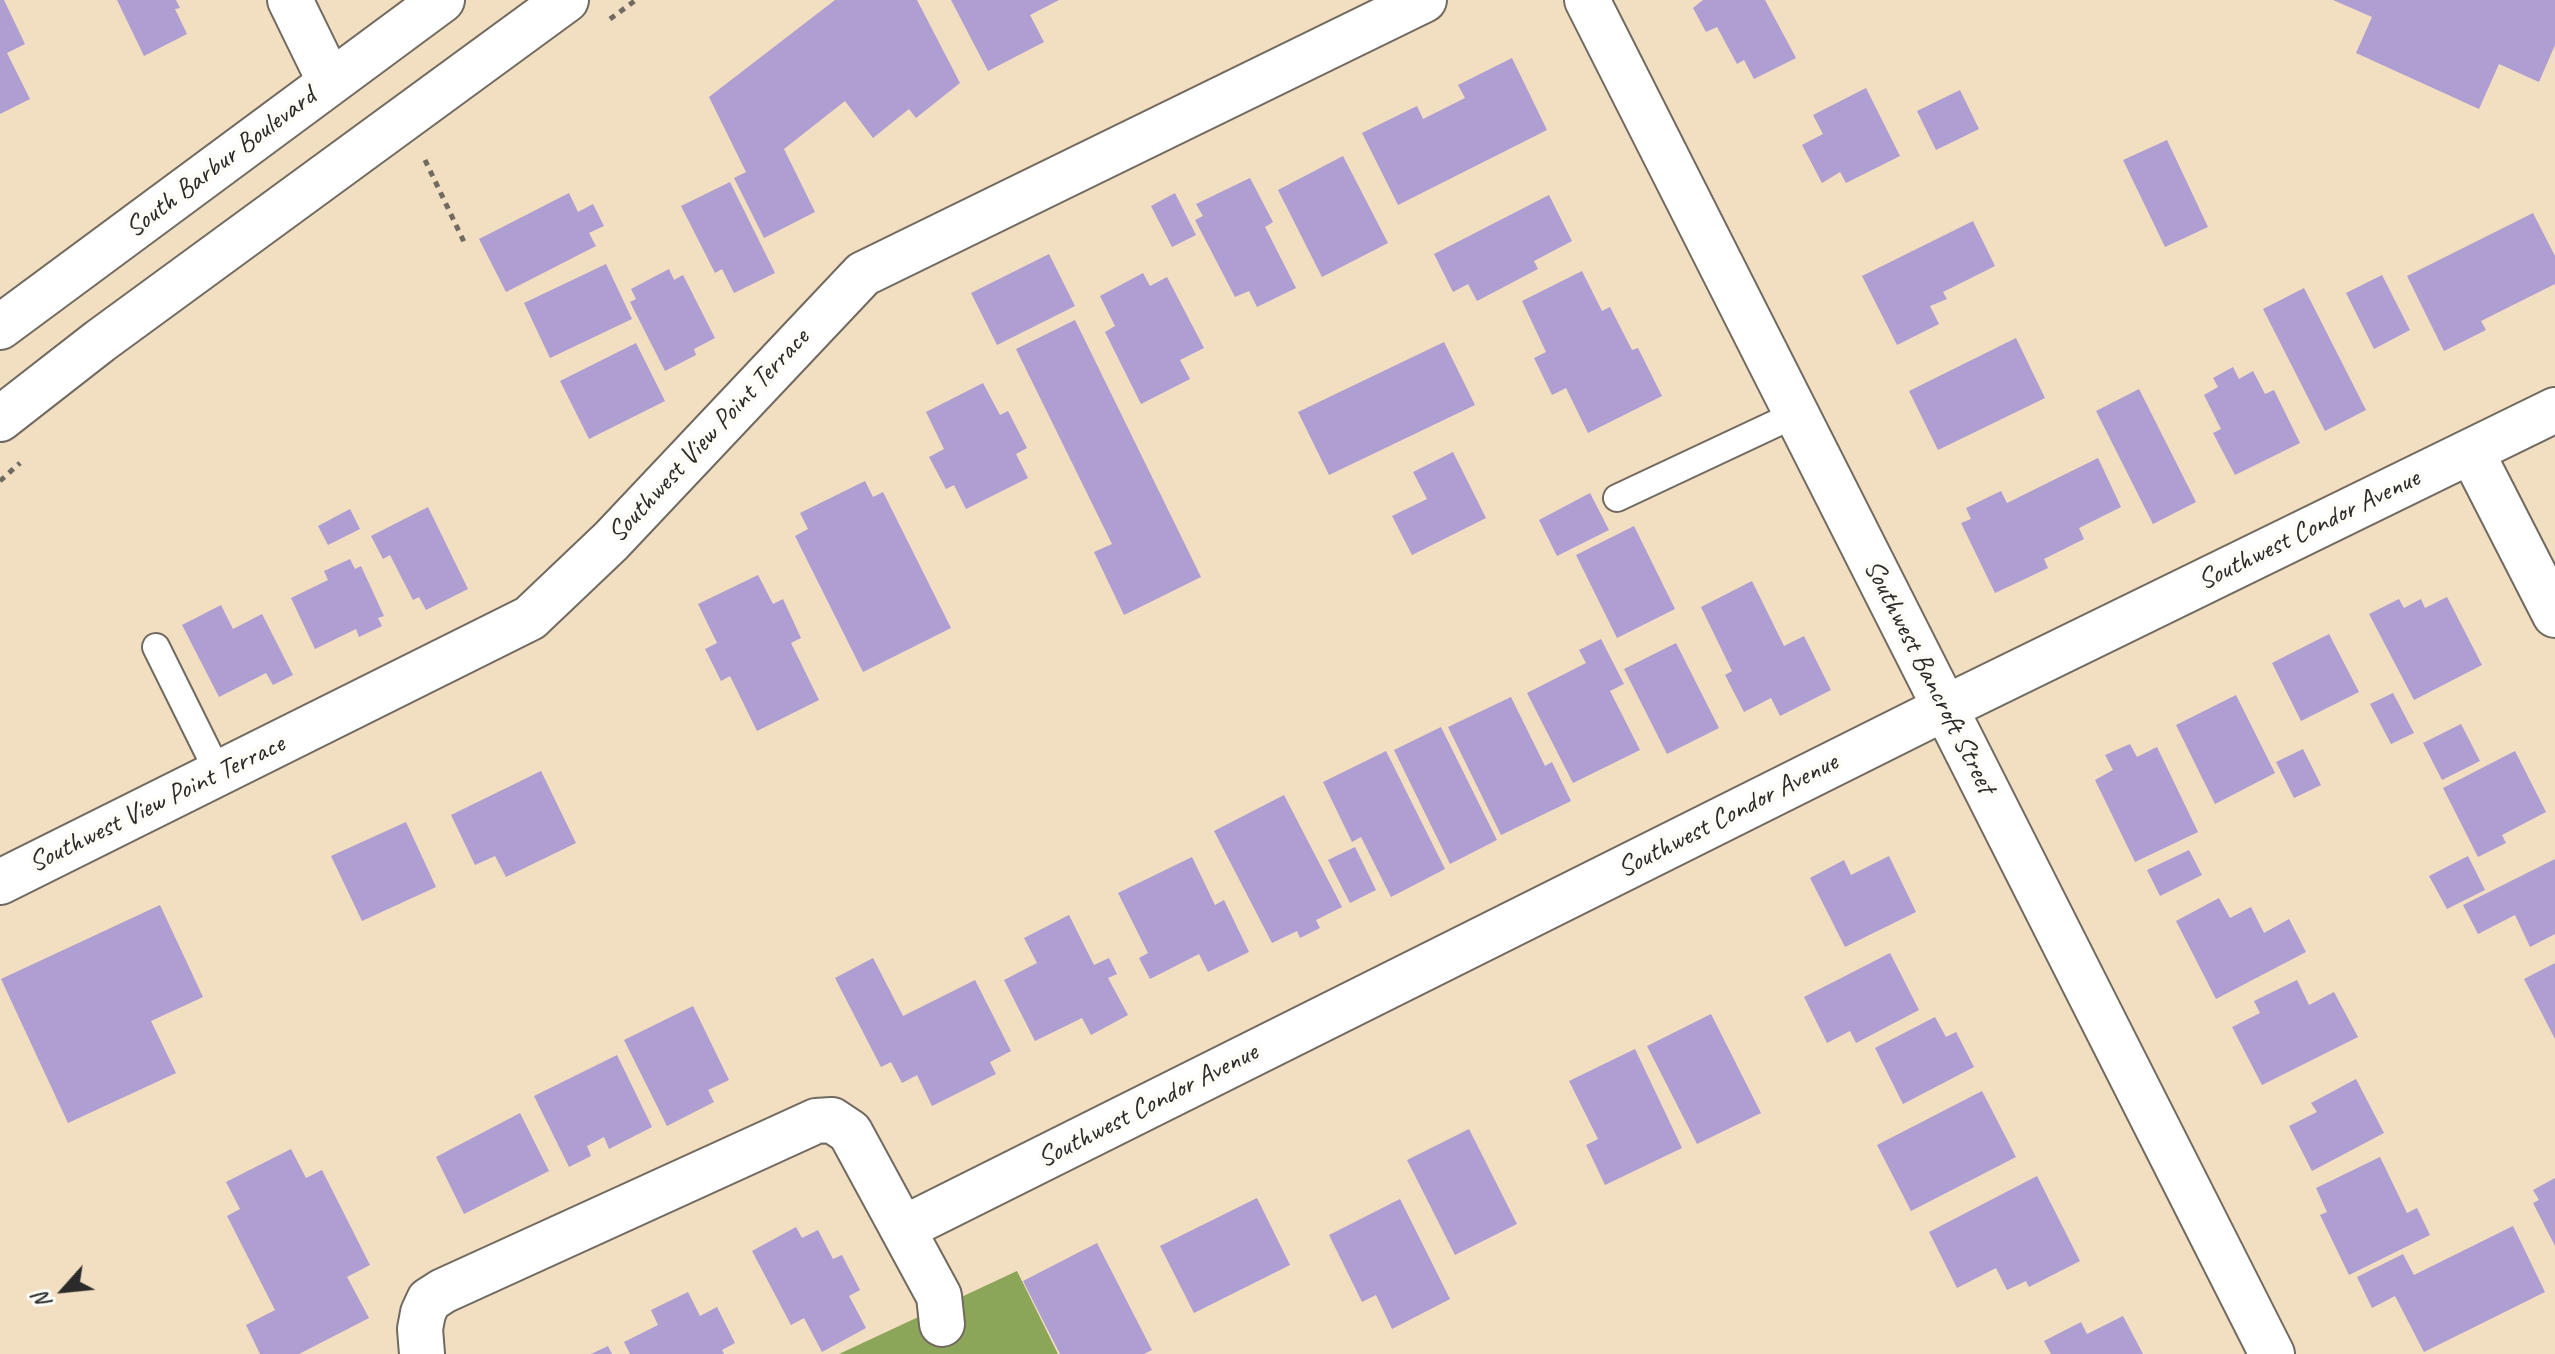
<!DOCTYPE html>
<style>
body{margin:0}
#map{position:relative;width:2555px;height:1354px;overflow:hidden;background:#f2dec1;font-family:Caveat,sans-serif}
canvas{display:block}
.north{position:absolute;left:24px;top:1250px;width:80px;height:80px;-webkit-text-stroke:6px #fdfcf7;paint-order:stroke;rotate:243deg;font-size:22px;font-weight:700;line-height:32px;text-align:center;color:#2b2b2b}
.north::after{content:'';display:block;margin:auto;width:28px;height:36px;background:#2b2b2b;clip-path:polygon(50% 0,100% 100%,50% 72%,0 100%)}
</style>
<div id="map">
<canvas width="2555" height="1354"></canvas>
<div class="north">N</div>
</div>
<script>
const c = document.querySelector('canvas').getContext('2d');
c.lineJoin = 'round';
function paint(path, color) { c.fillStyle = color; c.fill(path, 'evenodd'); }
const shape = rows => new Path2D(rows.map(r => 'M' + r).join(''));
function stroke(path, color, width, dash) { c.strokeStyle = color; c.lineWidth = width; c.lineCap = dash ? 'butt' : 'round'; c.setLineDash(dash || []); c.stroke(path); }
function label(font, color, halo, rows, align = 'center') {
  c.font = font + ' Caveat,sans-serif'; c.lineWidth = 8; c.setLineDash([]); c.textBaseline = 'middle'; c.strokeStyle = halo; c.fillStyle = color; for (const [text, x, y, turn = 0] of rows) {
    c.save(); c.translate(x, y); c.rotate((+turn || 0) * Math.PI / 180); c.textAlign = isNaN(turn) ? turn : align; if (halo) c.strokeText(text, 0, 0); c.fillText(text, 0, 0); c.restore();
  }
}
paint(shape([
 [1017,1271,1058,1354,839,1354]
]), '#8ca659');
paint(shape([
 [0,0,4,0,25,44,7,53,30,99,0,114],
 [117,0,176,0,180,8,175,9,187,34,144,56],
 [835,0,917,0,960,83,916,118,909,109,873,138,845,101,784,149,815,212,764,238,734,178,746,172,709,97],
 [951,0,1059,0,1030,15,1044,42,988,71],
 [1703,0,1765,0,1796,58,1754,79,1744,60,1737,64,1717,27,1706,32,1693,8],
 [2333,0,2555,0,2555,45,2539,82,2499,64,2479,109,2356,53,2372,17],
 [1512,58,1547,130,1398,205,1362,133,1417,106,1423,119,1465,98,1458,85],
 [1866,88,1900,156,1846,183,1840,172,1822,183,1802,145,1823,134,1813,115],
 [1960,90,1979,129,1936,150,1917,111],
 [2167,140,2208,227,2165,247,2123,160],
 [1343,156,1388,243,1322,277,1278,190],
 [1250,178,1273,222,1265,227,1296,288,1257,307,1249,291,1235,297,1195,220,1203,216,1196,204],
 [730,182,775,273,734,293,722,269,715,273,681,206],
 [569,193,578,212,593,204,604,226,589,233,596,246,506,292,479,239],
 [1175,193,1196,235,1172,247,1151,206],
 [1549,195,1572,241,1534,261,1538,269,1477,301,1468,284,1453,292,1434,254],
 [2533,213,2555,256,2555,284,2481,321,2486,330,2444,351,2407,276],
 [1973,221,1995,266,1943,292,1947,299,1930,306,1939,324,1897,345,1862,276],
 [1049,254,1075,306,997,345,971,293],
 [606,264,632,319,550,358,524,303],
 [669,269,674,280,683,275,715,338,694,349,696,355,665,371,630,302,636,299,631,289],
 [1582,271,1602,311,1610,307,1632,350,1638,348,1662,396,1588,433,1566,388,1552,395,1534,358,1546,352,1522,301],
 [1143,273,1150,286,1167,277,1204,348,1180,360,1190,379,1141,404,1105,332,1115,326,1100,296],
 [2382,275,2410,330,2374,349,2346,293],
 [2304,288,2366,410,2325,431,2263,309],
 [1075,320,1201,577,1124,615,1094,552,1112,544,1016,349],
 [2016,338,2045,398,1938,450,1909,391],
 [1444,342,1475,405,1329,475,1298,412],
 [636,343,665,401,589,439,560,381],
 [2233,367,2239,379,2253,371,2265,394,2274,390,2300,443,2235,475,2213,433,2221,429,2204,395,2218,387,2213,378],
 [983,383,1000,415,1008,411,1027,448,1016,454,1028,478,966,509,954,485,946,489,929,457,944,449,926,412],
 [2139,389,2196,502,2153,524,2096,411],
 [1453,452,1486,518,1412,555,1392,516,1427,499,1413,472],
 [2098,458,2121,507,2079,528,2084,539,2044,559,2048,568,1995,593,1961,523,1971,519,1966,508,2001,491,2007,503],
 [865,481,873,497,883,492,951,628,863,672,795,536,808,529,800,513],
 [1590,493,1609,530,1557,556,1539,520],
 [428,507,468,589,426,610,419,597,413,600,390,555,383,559,371,536],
 [350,509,360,529,328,545,318,526],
 [1634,526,1675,609,1617,638,1576,555],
 [350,559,355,569,361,566,384,616,378,618,382,626,359,637,356,629,315,649,291,598,328,580,324,571],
 [758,575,773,604,783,599,801,638,791,643,819,700,757,731,730,676,721,681,705,649,717,643,698,604],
 [1752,581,1784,646,1804,636,1831,690,1780,716,1771,698,1744,712,1725,675,1732,671,1701,607],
 [2447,597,2482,665,2414,700,2369,614,2399,599,2404,608,2421,599,2425,608],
 [221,605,233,629,262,614,293,675,273,685,266,673,219,697,182,625],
 [2329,634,2359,692,2301,721,2272,663],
 [1601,639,1624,684,1610,691,1640,750,1573,783,1527,693,1586,663,1579,650],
 [1676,643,1719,728,1667,754,1624,669],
 [2393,693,2414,733,2391,744,2370,704],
 [2236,695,2275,773,2215,804,2176,725],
 [1511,697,1545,766,1552,762,1571,801,1501,835,1448,727],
 [2461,724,2480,761,2442,780,2423,743],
 [1441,727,1497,840,1450,864,1394,750],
 [2130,744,2137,757,2157,747,2198,832,2135,862,2095,780,2113,770,2105,755],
 [2303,749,2321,785,2294,798,2276,762],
 [1386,751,1445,869,1391,897,1361,837,1352,842,1323,782],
 [2515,751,2546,812,2502,835,2506,843,2478,857,2443,788],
 [541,771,576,843,506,877,495,856,475,865,451,815],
 [1284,795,1342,907,1316,920,1320,928,1300,938,1297,931,1272,943,1214,831],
 [406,822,436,887,362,921,331,856],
 [1355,847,1376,890,1350,903,1328,860],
 [2189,850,2202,875,2160,896,2147,870],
 [1889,856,1916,912,1845,947,1810,878,1844,860,1851,875],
 [2468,856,2485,890,2447,909,2429,876],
 [1192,857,1215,905,1224,900,1249,952,1208,972,1199,954,1150,979,1139,958,1148,953,1118,893],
 [2555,859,2555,934,2530,947,2515,915,2478,934,2463,905],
 [2219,898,2230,918,2251,907,2264,933,2289,919,2306,952,2216,999,2176,921],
 [160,905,203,997,151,1021,176,1073,68,1123,1,979],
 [1069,915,1094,965,1109,958,1117,974,1108,978,1128,1015,1091,1035,1082,1018,1035,1041,1004,980,1037,963,1024,938],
 [1890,953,1919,1010,1856,1043,1850,1031,1827,1043,1804,997],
 [873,958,903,1016,975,980,1011,1051,990,1062,996,1074,932,1106,917,1075,902,1083,891,1062,881,1067,835,978],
 [2555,963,2555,1039,2524,979],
 [2297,980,2309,1005,2334,992,2358,1037,2262,1085,2232,1027,2260,1013,2254,1001],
 [693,1006,729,1080,708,1090,714,1102,667,1126,624,1040],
 [1711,1014,1761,1113,1697,1144,1647,1046],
 [1935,1017,1946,1037,1956,1032,1974,1067,1903,1104,1875,1048],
 [1635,1049,1682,1148,1605,1185,1586,1145,1598,1139,1569,1081],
 [617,1055,652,1127,609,1149,604,1137,587,1146,591,1156,569,1167,534,1096],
 [2356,1079,2384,1133,2312,1171,2289,1126,2317,1112,2311,1103],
 [1982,1091,2016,1157,1911,1211,1877,1145],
 [520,1113,549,1171,464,1214,436,1157],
 [1469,1129,1517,1224,1455,1255,1407,1160],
 [291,1149,306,1178,322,1170,370,1265,347,1277,369,1318,299,1354,260,1354,246,1325,275,1310,227,1216,240,1209,226,1182],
 [2380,1157,2407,1213,2417,1208,2430,1235,2349,1275,2320,1215,2327,1212,2316,1188],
 [2037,1176,2080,1261,2029,1287,2026,1281,2007,1290,1996,1268,1957,1288,1929,1232],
 [2555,1178,2555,1246,2533,1203,2539,1200,2533,1190],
 [1257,1198,1290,1265,1194,1313,1160,1246],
 [1400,1199,1450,1299,1392,1329,1376,1295,1362,1302,1329,1235],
 [2513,1226,2545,1292,2424,1352,2395,1296,2372,1308,2357,1277,2403,1254,2414,1275],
 [796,1227,802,1238,818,1230,833,1259,842,1255,860,1290,849,1296,866,1328,822,1352,804,1318,791,1325,752,1251],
 [1097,1243,1152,1350,1144,1354,1060,1354,1023,1281],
 [688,1292,700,1316,717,1307,735,1343,722,1350,724,1354,630,1354,624,1342,658,1325,651,1310],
 [2123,1316,2143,1354,2051,1354,2044,1341,2081,1322,2087,1334],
 [608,1346,612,1354,591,1354]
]), '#ae9ed1');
const lane = shape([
 [1617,498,1796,414],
 [156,647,219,774]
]);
const street = shape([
 [290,0,330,82],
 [1587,0,2272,1354],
 [2471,451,2555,615],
 [0,882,530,618,611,541,863,274,1424,0],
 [904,1228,1945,708,2555,410],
 [422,1354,420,1329,423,1313,429,1300,443,1291,816,1121,832,1120,850,1132,939,1296,942,1324]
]);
const primary = shape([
 [0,327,442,0],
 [0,419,100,341,566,0]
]);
stroke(lane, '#716a60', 30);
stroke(street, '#716a60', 48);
stroke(primary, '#716a60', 48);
stroke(shape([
 [610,19,636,0],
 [425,160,466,246],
 [0,481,20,463]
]), '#716a60', 5, [6, 6]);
stroke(lane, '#fff', 26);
stroke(street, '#fff', 44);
stroke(primary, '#fff', 44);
label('28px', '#2b2b2b', '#fdfcf7', [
 ["South Barbur Boulevard",221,163,-37],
 ["Southwest View Point Terrace",709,436,-47],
 ["Southwest Condor Avenue",2309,530,-26],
 ["Southwest Bancroft Street",1929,677,63],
 ["Southwest View Point Terrace",157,804,-26],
 ["Southwest Condor Avenue",1728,816,-27],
 ["Southwest Condor Avenue",1148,1106,-27]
]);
</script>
